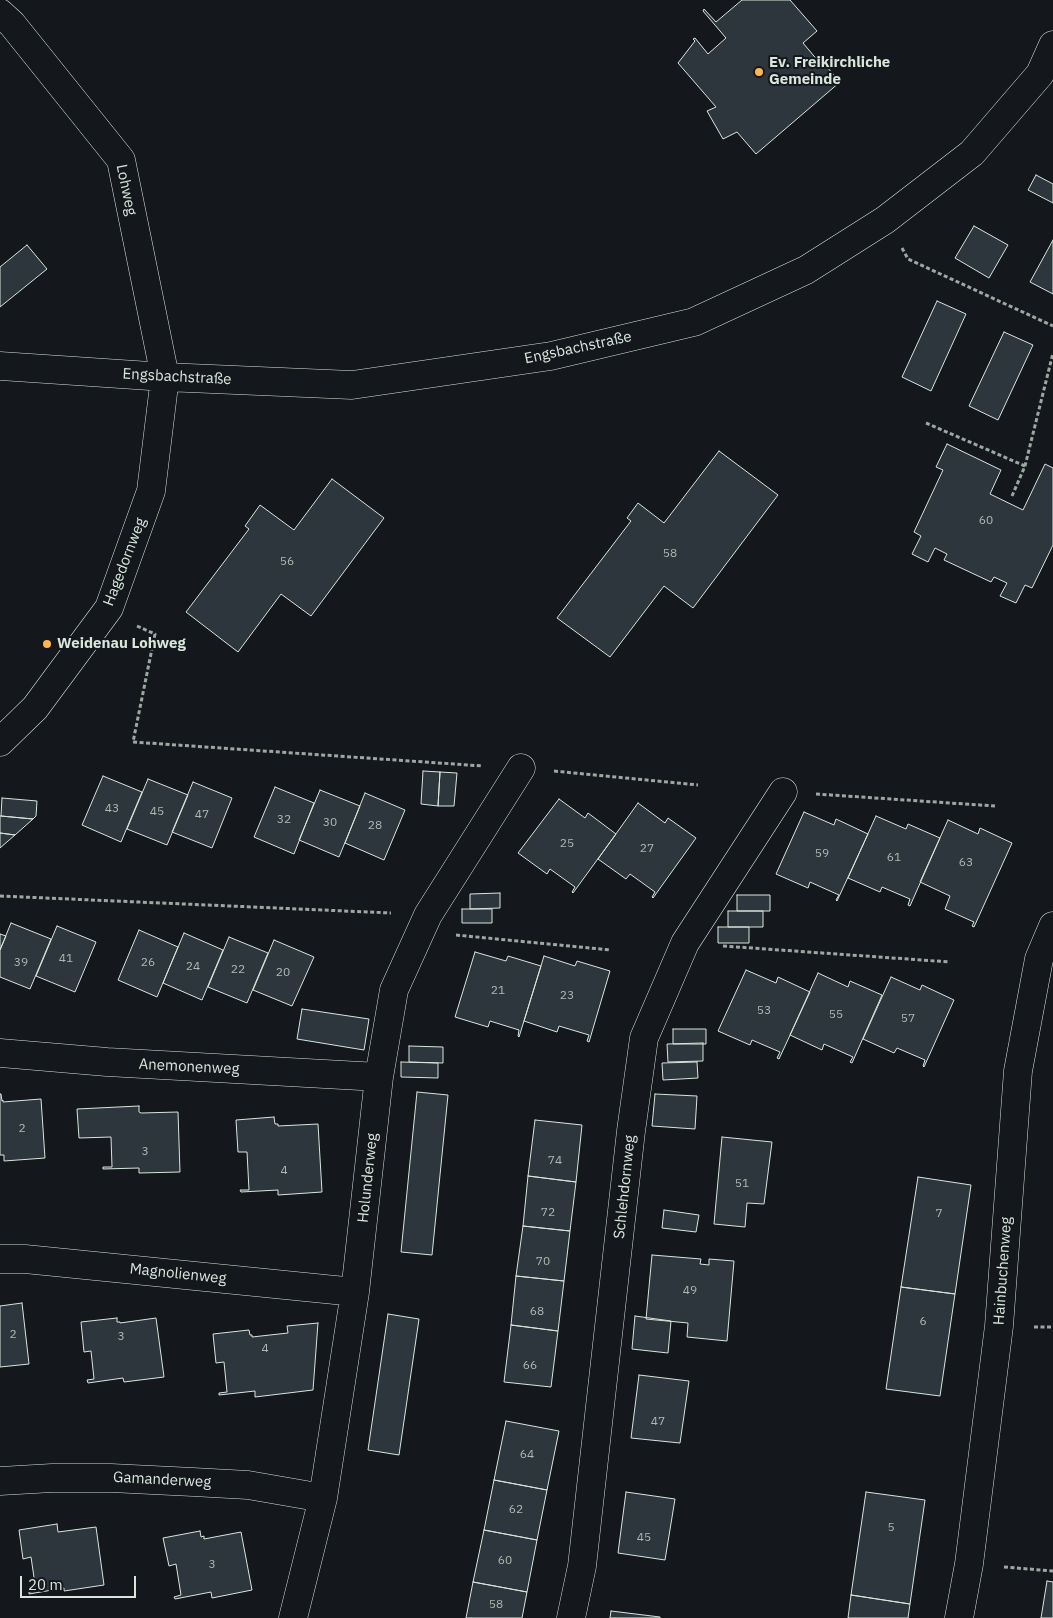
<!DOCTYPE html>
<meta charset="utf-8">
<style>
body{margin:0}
#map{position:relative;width:1053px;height:1618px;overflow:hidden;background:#14181c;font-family:"IBM Plex Sans",sans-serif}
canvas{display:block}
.scale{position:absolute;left:20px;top:1576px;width:116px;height:22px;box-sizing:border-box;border:2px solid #d8e6dc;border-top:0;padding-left:6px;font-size:15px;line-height:18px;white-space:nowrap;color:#d8e6dc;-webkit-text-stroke:4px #14181c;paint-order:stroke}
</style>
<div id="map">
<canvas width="1053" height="1618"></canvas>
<div class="scale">20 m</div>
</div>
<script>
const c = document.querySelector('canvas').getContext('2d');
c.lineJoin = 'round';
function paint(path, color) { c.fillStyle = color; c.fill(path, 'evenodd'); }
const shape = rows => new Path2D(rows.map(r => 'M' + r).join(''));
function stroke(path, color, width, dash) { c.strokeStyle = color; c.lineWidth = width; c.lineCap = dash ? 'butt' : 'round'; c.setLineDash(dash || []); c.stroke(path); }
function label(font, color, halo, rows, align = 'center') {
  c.font = font + ' "IBM Plex Sans",sans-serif'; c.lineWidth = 4; c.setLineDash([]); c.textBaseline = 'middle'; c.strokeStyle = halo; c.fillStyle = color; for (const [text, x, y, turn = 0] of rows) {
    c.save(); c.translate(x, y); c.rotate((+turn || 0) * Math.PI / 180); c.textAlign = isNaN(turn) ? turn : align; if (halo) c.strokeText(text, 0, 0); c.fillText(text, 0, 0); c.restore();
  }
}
const building = shape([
 [742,0,790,0,817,31,803,43,819,62,821,60,840,82,756,154,737,132,723,139,707,111,716,107,678,63,695,41,693,39,695,38,708,54,726,38,703,11,704,9,716,22,742,0],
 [1036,175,1053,184,1053,203,1028,190,1036,175],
 [974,226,1008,245,989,278,955,258,974,226],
 [1053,240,1053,294,1030,282,1053,240],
 [27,245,47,269,0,307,0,267,27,245],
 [937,301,966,314,931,391,902,377,937,301],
 [1004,332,1033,345,998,420,969,406,1004,332],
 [947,444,1001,470,990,494,1023,510,1045,464,1053,468,1053,545,1032,588,1025,585,1016,603,1000,596,1007,583,994,577,991,582,944,560,947,554,935,548,928,562,912,554,921,536,914,532,943,470,936,467,947,444],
 [719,451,778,495,693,608,664,586,610,657,557,618,631,521,627,518,638,503,664,523,719,451],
 [332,479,384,518,311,616,281,594,238,652,186,612,249,529,245,526,260,505,294,530,332,479],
 [423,771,440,772,438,806,421,804,423,771],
 [440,772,457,773,454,806,438,806,440,772],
 [103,776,142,792,121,842,82,825,103,776],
 [148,779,188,795,167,845,127,829,148,779],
 [193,782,232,798,212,848,172,832,193,782],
 [275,787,314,803,294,854,254,837,275,787],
 [320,790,360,806,339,857,299,840,320,790],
 [365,793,405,810,384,860,345,843,365,793],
 [2,798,37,801,36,816,33,819,1,816,2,798],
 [559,799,585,818,588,813,616,834,573,893,572,892,575,887,550,869,547,874,518,853,559,799],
 [638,803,665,823,668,818,696,838,653,898,652,897,655,892,630,874,626,879,598,859,638,803],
 [804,812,834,825,836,819,868,834,837,901,836,900,839,895,810,882,808,888,776,874,804,812],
 [0,816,1,816,33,819,15,835,0,833,0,816],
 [876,816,906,829,908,824,940,838,910,906,908,905,910,899,882,887,880,892,848,878,876,816],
 [948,820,978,834,980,828,1012,843,974,927,972,926,974,922,945,909,950,896,920,882,948,820],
 [0,833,15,835,0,848,0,833],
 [500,893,500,908,470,909,470,894,500,893],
 [737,895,770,895,770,911,737,911,737,895],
 [462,909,492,909,492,923,462,923,462,909],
 [728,911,763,911,763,927,728,927,728,911],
 [11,923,51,939,30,989,0,977,0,950,11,923],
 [57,926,96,942,75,992,36,976,57,926],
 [718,927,749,927,749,943,718,943,718,927],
 [139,930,178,947,157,997,118,980,139,930],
 [184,933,223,950,202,1000,163,983,184,933],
 [0,934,6,936,0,950,0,934],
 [229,937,268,953,247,1003,208,987,229,937],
 [274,940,314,957,292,1006,253,990,274,940],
 [475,952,506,961,508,956,541,966,519,1037,518,1036,519,1030,490,1021,488,1027,455,1017,475,952],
 [544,956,575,966,577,961,610,971,589,1042,587,1041,589,1035,559,1026,557,1032,524,1021,544,956],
 [746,970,776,983,778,977,810,992,779,1059,777,1058,780,1052,752,1040,750,1045,718,1031,746,970],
 [818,973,848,987,850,981,882,995,852,1063,850,1062,853,1057,824,1044,822,1050,790,1035,818,973],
 [891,977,920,990,922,985,954,1000,924,1067,923,1066,925,1060,897,1048,894,1053,863,1039,891,977],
 [302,1009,369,1019,364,1050,297,1039,302,1009],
 [673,1029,706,1029,706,1044,673,1044,673,1029],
 [703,1043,703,1061,668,1062,667,1044,703,1043],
 [409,1046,443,1047,443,1063,409,1062,409,1046],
 [401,1062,438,1063,438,1078,401,1077,401,1062],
 [697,1062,698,1078,663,1080,662,1063,697,1062],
 [417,1092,448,1095,432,1255,401,1252,417,1092],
 [0,1094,1,1094,2,1101,3,1100,3,1102,41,1099,45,1158,4,1161,4,1155,0,1155,0,1094],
 [655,1094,697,1096,695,1129,652,1126,655,1094],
 [139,1106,139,1112,141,1113,178,1112,180,1172,139,1173,139,1168,103,1169,103,1167,112,1167,111,1137,79,1138,77,1109,139,1106],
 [274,1117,275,1124,278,1124,278,1126,318,1124,322,1192,278,1195,278,1190,241,1192,240,1190,249,1190,247,1152,238,1152,236,1120,274,1117],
 [535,1120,582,1125,576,1182,528,1176,535,1120],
 [722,1137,772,1142,764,1204,747,1203,745,1227,714,1224,722,1137],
 [528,1176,576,1182,570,1231,523,1226,528,1176],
 [918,1177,971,1185,955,1294,901,1287,918,1177],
 [664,1210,699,1215,696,1232,662,1228,664,1210],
 [523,1226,570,1231,564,1281,516,1276,523,1226],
 [652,1255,701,1259,700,1264,709,1265,709,1259,734,1261,727,1341,687,1337,688,1323,646,1319,652,1255],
 [516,1276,564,1281,558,1331,511,1325,516,1276],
 [901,1287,955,1294,940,1396,886,1389,901,1287],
 [22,1303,29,1364,0,1367,0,1306,22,1303],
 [388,1314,419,1319,399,1455,368,1450,388,1314],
 [635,1316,671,1321,668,1353,632,1349,635,1316],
 [117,1318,117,1322,120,1322,120,1323,156,1318,164,1377,124,1382,123,1378,88,1383,87,1380,94,1379,91,1351,84,1352,81,1322,117,1318],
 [318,1323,313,1390,255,1397,255,1391,219,1395,219,1393,227,1392,224,1362,216,1363,213,1334,249,1330,250,1335,252,1335,252,1337,288,1333,287,1326,318,1323],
 [511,1325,558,1331,551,1387,504,1382,511,1325],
 [639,1375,689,1381,680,1443,631,1438,639,1375],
 [506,1421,559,1431,547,1490,494,1480,506,1421],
 [494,1480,547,1490,537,1540,484,1530,494,1480],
 [626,1492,675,1499,665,1560,618,1553,626,1492],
 [866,1492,925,1500,910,1604,851,1595,866,1492],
 [57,1524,58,1532,96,1527,104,1585,64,1591,64,1588,29,1594,29,1592,36,1591,31,1557,23,1559,19,1530,57,1524],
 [484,1530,537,1540,527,1592,473,1582,484,1530],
 [200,1531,201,1537,204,1536,204,1539,241,1532,252,1590,212,1598,211,1592,175,1599,174,1597,181,1595,176,1564,169,1566,163,1538,200,1531],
 [1047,1581,1053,1582,1053,1618,1041,1618,1047,1581],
 [473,1582,527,1592,522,1618,466,1618,473,1582],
 [851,1595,910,1604,908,1618,848,1618,851,1595],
 [611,1611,660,1617,660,1618,610,1618,611,1611]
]);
paint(building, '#2c363c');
stroke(building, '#d8e6dc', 1);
const street = shape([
 [0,13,12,24,121,160,165,377,151,491,109,608,35,708,0,742],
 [0,366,165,377,352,385,551,356,694,322,806,270,885,220,972,153,1040,74,1053,45],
 [0,1053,107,1062,379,1077],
 [0,1259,25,1259,355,1292],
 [0,1481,52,1478,111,1478,193,1482,248,1485,323,1498],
 [293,1618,323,1498,355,1292,379,1077,394,990,428,915,521,768],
 [571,1618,582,1566,631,1131,644,1038,685,943,783,792],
 [959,1618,969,1564,999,1326,1018,1071,1039,959,1053,926]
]);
stroke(street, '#d8e6dc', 29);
stroke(shape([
 [902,248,908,259,1053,326],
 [926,423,1025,466],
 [1012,496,1025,466,1053,353],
 [137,626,155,634,133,742,483,766],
 [554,771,698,785],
 [816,794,995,806],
 [0,896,391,913],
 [456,935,611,950],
 [723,946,950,962],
 [1034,1327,1053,1327],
 [1004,1567,1053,1571]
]), '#9da8a2', 3, [4, 2.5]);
stroke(street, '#14181c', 28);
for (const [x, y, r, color] of [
 [759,72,5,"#ffb74d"],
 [47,644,5,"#ffb74d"]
]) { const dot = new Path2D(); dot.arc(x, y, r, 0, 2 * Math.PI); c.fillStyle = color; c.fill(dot); stroke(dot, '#14181c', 2); }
label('12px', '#adbab4', null, [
 ["60",986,521],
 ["58",670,554],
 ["56",287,562],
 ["43",112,809],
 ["45",157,812],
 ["47",202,815],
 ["32",284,820],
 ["30",330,823],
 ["28",375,826],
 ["25",567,844],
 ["27",647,849],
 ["59",822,854],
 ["61",894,858],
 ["63",966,863],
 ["41",66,959],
 ["39",21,963],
 ["26",148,963],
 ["24",193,967],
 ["22",238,970],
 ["20",283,973],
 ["21",498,991],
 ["23",567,996],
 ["53",764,1011],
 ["55",836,1015],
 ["57",908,1019],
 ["2",22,1129],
 ["3",145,1152],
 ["74",555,1161],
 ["4",284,1171],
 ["51",742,1184],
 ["72",548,1213],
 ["7",939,1214],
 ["70",543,1262],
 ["49",690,1291],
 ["68",537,1312],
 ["6",923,1322],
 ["2",13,1335],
 ["3",121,1337],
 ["4",265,1349],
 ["66",530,1366],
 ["47",658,1422],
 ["64",527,1455],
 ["62",516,1510],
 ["5",891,1528],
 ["45",644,1538],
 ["60",505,1561],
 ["3",212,1565],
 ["58",496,1605]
]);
label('bold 15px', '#d8e6dc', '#14181c', [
 ["Ev. Freikirchliche",769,63],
 ["Gemeinde",769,80],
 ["Weidenau Lohweg",57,644]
], 'left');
label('15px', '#d8e6dc', '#14181c', [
 ["Lohweg",126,190,78],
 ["Engsbachstraße",578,348,-12],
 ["Engsbachstraße",177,377,3],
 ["Hagedornweg",125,562,-69],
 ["Anemonenweg",189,1067,3],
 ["Holunderweg",368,1178,-84],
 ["Schlehdornweg",625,1187,-84],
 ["Hainbuchenweg",1003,1271,-86],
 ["Magnolienweg",178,1274,6],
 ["Gamanderweg",162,1480,3]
]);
</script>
